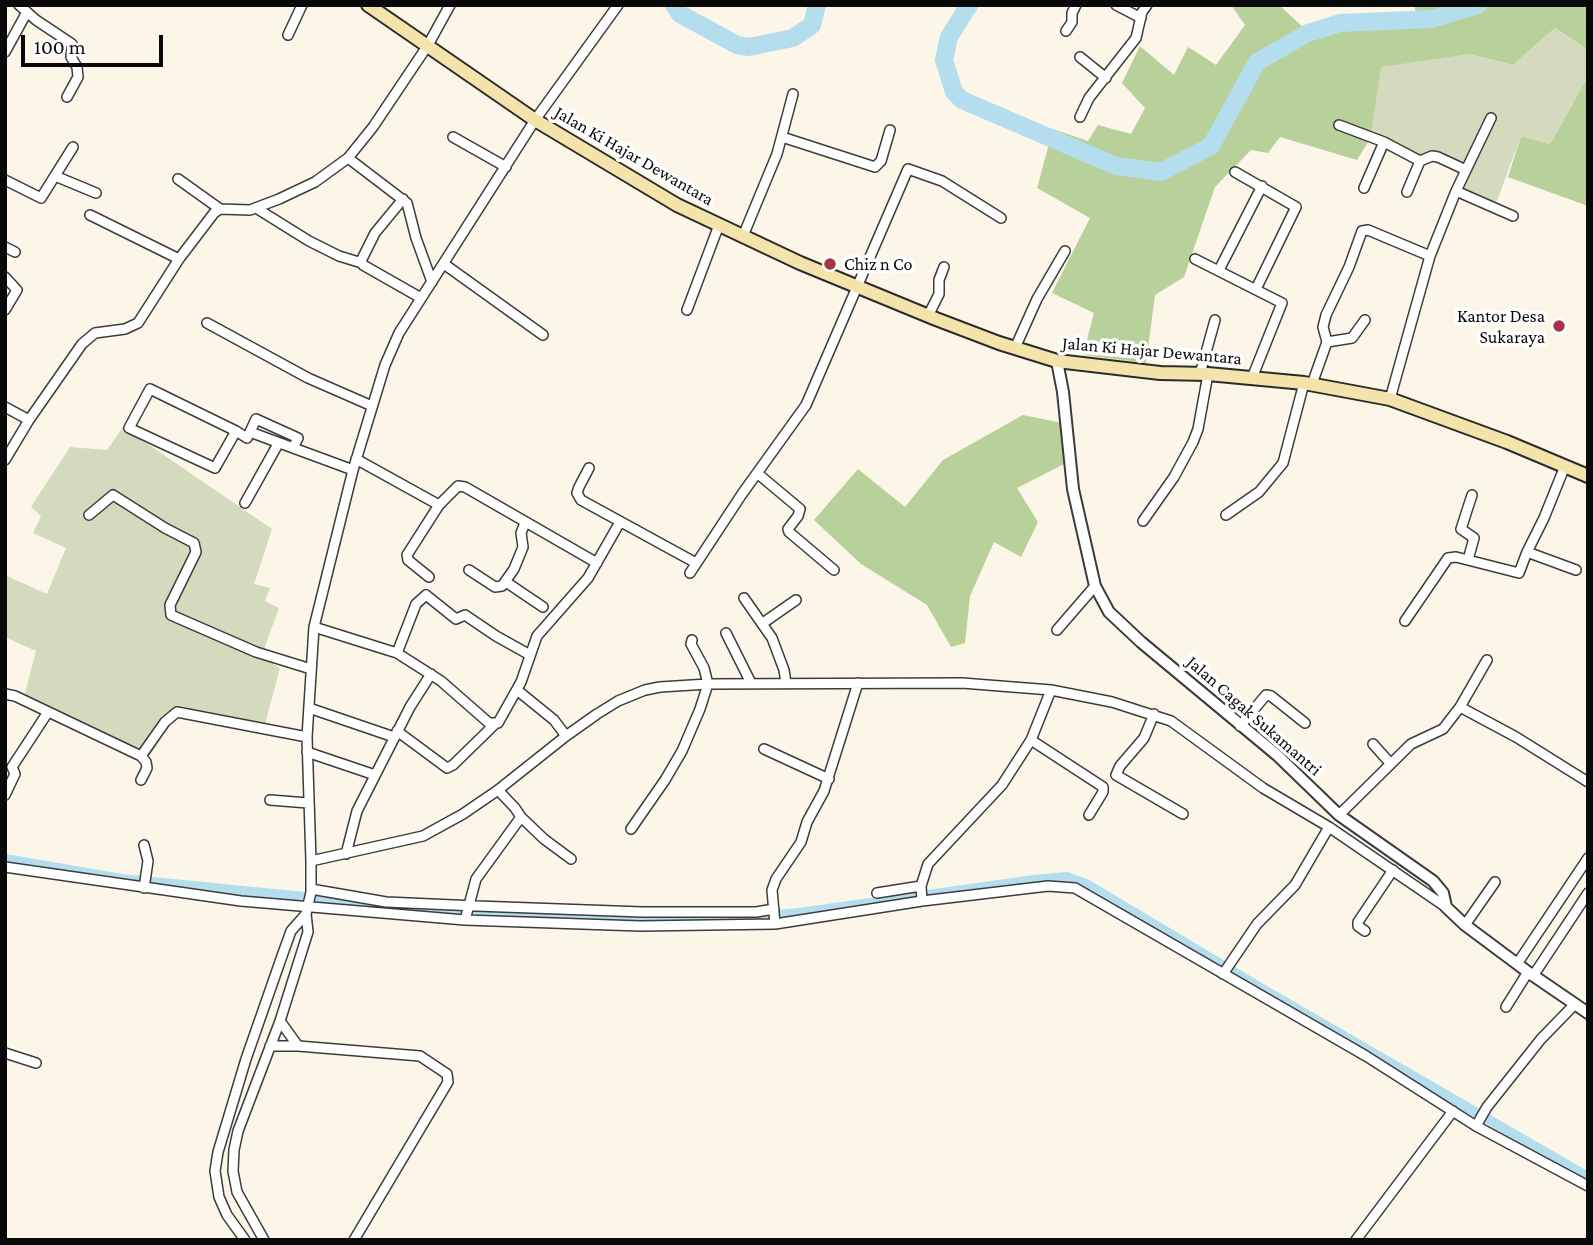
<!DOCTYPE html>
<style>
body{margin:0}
#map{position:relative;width:1593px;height:1245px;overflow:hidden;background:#fcf6e9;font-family:"Crimson Pro",serif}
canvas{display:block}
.frame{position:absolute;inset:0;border:7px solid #090909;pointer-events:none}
.scale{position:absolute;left:21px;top:35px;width:142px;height:32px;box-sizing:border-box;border:4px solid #090909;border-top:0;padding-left:9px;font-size:21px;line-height:24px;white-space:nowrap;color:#090909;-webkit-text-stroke:5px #fff;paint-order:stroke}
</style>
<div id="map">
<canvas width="1593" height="1245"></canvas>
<div class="frame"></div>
<div class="scale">100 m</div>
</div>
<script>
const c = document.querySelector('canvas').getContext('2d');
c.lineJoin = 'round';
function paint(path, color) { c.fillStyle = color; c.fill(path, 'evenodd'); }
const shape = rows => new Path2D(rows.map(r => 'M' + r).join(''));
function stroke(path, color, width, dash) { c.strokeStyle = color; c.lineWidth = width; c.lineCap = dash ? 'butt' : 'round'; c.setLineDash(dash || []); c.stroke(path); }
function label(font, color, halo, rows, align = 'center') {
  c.font = font + ' "Crimson Pro",serif'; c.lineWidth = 7; c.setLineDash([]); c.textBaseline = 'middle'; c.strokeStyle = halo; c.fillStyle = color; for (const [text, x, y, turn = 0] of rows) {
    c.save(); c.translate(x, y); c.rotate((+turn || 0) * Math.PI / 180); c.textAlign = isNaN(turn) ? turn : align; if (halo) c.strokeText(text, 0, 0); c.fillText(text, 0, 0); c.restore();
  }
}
paint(shape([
 [1231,5,1279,5,1304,28,1382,19,1416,25,1415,5,1451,5,1453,18,1487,5,1588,5,1588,50,1555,28,1513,65,1469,54,1370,139,1357,160,1280,137,1268,153,1251,150,1215,187,1184,277,1155,295,1146,363,1083,355,1094,313,1052,293,1090,218,1037,188,1053,129,1088,141,1098,125,1131,134,1145,108,1122,83,1140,46,1174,75,1188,47,1216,65,1245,25],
 [1588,76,1588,206,1508,177,1521,136,1550,144],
 [1023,415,1062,423,1070,461,1017,488,1038,522,1021,557,994,542,970,596,965,643,951,647,927,605,861,564,814,520,858,469,905,507,943,460]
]), '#b8d099');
paint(shape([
 [1555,28,1588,50,1588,76,1550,144,1521,136,1494,209,1460,193,1467,174,1370,139,1381,67,1469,54,1513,65],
 [123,427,272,529,254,584,270,588,265,601,279,608,261,657,280,668,264,728,181,706,150,756,24,697,36,651,5,637,5,582,7,576,47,594,66,548,33,533,41,516,31,507,70,447,107,450]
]), '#d4dabe');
stroke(shape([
 [5,859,122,879,335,900,404,909,496,916,659,919,748,918,799,913,1034,880,1067,877,1088,885,1259,987,1588,1177]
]), '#b4deed', 10);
stroke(shape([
 [674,5,680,14,737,45,749,47,793,38,812,25,817,5],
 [969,5,949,37,944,60,954,92,962,100,1116,166,1161,172,1211,146,1257,62,1308,33,1340,23,1432,19,1478,5]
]), '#b4deed', 18);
const minor = shape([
 [19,5,36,20,72,44,71,57,77,67,78,77,67,97],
 [1116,5,1141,18],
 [1066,31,1072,22,1072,13,1076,5],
 [288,35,302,5],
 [5,52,27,12],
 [1080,57,1106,78],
 [1080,117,1089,98,1136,38,1142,12,1147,5],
 [1339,125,1384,142],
 [453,137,506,167],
 [782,137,875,167,881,161,890,130],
 [348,158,407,203,416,238,432,282],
 [1235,172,1296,207,1256,289],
 [55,176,96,193],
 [178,179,220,209],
 [5,180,41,198,73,147],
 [1364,188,1384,142,1420,161,1432,156,1438,157,1466,170],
 [1456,191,1513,216],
 [1407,192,1420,161],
 [403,199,375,233,361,261,363,265,421,298],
 [256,208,309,241,339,256,362,263],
 [90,215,179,259],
 [743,236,777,154,793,94],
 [5,247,15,252],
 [1195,259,1282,303,1252,378],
 [444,264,543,335],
 [1219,270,1262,186],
 [5,277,17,290,5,310],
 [687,310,719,225],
 [928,316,939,294,939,280,944,267],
 [207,323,308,378,372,406],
 [1327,342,1352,338,1365,320],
 [1015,348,1037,299,1065,251],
 [1200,374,1215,320],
 [1312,384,1327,342,1323,327,1326,315,1349,267,1362,231,1368,230,1430,256],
 [1390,399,1430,256,1456,191,1491,118],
 [5,407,29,420],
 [236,431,215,468,129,428,150,389,236,431,247,438,250,432,353,470],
 [250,432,256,419,298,438,293,448],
 [356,459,439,505],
 [5,460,29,420,82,344,95,333,125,329,138,323,179,259,214,213,220,209,250,210,279,199,315,182,348,158,373,127,428,45,450,5],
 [1565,466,1544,518,1527,552,1576,570],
 [589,468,579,487,577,493,581,500,696,563],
 [757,473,800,509,798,516,788,529,789,532,834,570],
 [245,503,278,444],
 [89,515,113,495,165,528,194,543,196,552,170,605,171,615,256,652,311,669],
 [1226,515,1259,492,1283,463,1304,383],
 [1143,521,1174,477,1193,442,1198,429,1208,374],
 [1468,560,1474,538,1461,529,1472,495],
 [469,570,495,587,502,586,514,569,523,547,521,533,525,523],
 [690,573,742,494,806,405,908,169,942,181,1001,218],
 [429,577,408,560,407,555,439,505,458,486,465,487,597,563],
 [506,582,543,607],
 [744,598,772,638,784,670,786,683],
 [1405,621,1448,558,1456,557,1519,573,1527,552],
 [763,623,796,600],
 [314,627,397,653,441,681,489,723,498,723,521,682,537,636,588,578,620,522],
 [1057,630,1095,586],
 [726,633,751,683],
 [397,653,416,604,426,595,456,619,465,615,496,636,530,655],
 [517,690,554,720,566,736],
 [5,694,15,696,141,756,146,762,147,768,141,780],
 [1460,707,1516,737,1588,782],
 [309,708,394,737],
 [1154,714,1144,738,1120,766,1116,775,1183,814],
 [1240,726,1266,695,1271,696,1305,723],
 [397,731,447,768,453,765,494,725],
 [1031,740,1103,787,1103,792,1089,815],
 [1373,744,1390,763],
 [764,749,829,779],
 [307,752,375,775],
 [141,756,165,722,177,712,307,737],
 [498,790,515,808,521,817,544,839,571,859],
 [5,795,15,774,12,767,48,712],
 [270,800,308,803],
 [1339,815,1411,744,1443,729,1460,707,1487,660],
 [631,829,665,780,682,751,700,709,708,684,704,668,691,644,692,640],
 [144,845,148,861,144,888],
 [346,854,357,811,410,707,431,674],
 [311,861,423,836,463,814,498,790,566,736,597,714,618,701,645,690,660,687,708,684,962,683,1051,690,1112,702,1171,721,1263,788,1329,827,1446,907],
 [5,867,241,901,465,920,640,926,775,924,922,901,1048,886,1075,888,1366,1056,1476,1126,1588,1186],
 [311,889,386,902,476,906,642,912,756,912,774,909],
 [877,893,921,886],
 [922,901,921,886,928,864,1002,785,1031,740,1051,690],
 [465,920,476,879,521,817],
 [775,924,772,890,776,879,801,842,807,822,824,791,858,683],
 [1465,925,1495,882],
 [1365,931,1358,926,1358,922,1393,870],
 [1517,964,1588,858],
 [1223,974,1257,924,1295,885,1329,827],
 [1533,976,1588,893],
 [1506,1007,1528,972],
 [280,1021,298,1046],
 [270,1046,298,1046,420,1056,447,1074,448,1082,354,1240],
 [5,1053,36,1063],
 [1476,1126,1487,1107,1541,1039,1575,1004],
 [245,1240,227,1215,219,1197,215,1171,218,1152,246,1059,282,956,291,931,306,914],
 [264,1240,237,1192,233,1171,234,1150,238,1131,280,1021,308,932,306,914,311,892,311,861,307,737,314,627,353,470,385,365,399,333,535,120,618,5],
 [1356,1240,1453,1111]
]);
const tertiary = shape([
 [1057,361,1063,392,1073,489,1095,586,1109,612,1141,642,1277,755,1339,815,1433,881,1443,893,1446,907,1465,925,1528,972,1588,1013]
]);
const secondary = shape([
 [368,5,535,120,677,205,800,263,936,319,999,343,1057,361,1160,373,1208,374,1304,383,1390,399,1507,442,1588,476]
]);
stroke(minor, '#3c3c3c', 12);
stroke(tertiary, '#3c3c3c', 14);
stroke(secondary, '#2b2b2b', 16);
stroke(minor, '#fff', 9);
stroke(tertiary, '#fff', 10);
stroke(secondary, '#f4e4ac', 12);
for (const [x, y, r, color] of [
 [830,264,7,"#a73446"],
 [1559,326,7,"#a73446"]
]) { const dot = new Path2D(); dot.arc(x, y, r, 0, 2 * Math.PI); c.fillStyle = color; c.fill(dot); stroke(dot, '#fff', 2.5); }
label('18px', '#090909', '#fff', [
 ["Jalan Ki Hajar Dewantara",634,156,30],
 ["Jalan Ki Hajar Dewantara",1152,351,5],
 ["Jalan Cagak Sukamantri",1254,716,41]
]);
label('18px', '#090909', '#fff', [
 ["Chiz n Co",844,264],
 ["Kantor Desa",1545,316,"right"],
 ["Sukaraya",1545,337,"right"]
], 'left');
</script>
